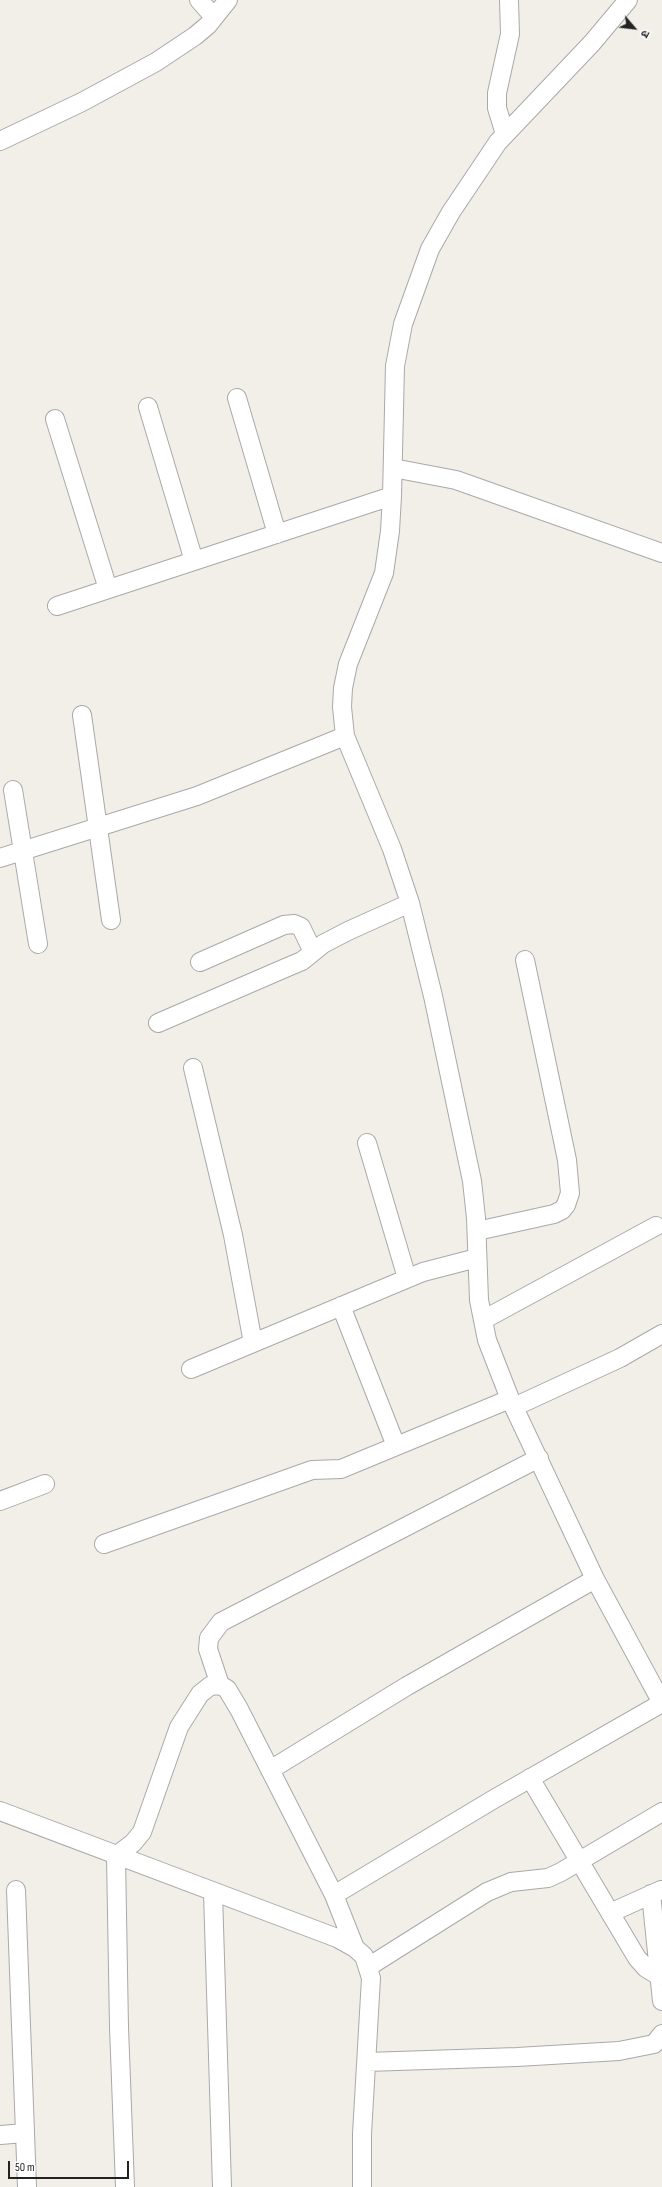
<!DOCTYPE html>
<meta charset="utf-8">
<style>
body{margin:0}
#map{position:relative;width:662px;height:2187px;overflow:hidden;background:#f2efe9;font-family:"Sofia Sans Condensed","Noto Sans Devanagari",sans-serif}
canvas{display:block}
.north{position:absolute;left:614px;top:8px;width:40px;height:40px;-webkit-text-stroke:3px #fff;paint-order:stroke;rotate:118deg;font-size:11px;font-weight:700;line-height:16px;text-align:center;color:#222}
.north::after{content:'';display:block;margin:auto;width:14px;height:18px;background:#222;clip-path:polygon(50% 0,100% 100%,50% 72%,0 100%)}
.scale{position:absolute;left:8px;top:2161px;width:121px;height:18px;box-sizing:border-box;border:2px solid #222;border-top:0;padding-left:5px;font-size:12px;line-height:14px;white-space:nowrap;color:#222;-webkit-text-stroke:3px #fff;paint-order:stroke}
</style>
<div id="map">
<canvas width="662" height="2187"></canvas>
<div class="north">उ</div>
<div class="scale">50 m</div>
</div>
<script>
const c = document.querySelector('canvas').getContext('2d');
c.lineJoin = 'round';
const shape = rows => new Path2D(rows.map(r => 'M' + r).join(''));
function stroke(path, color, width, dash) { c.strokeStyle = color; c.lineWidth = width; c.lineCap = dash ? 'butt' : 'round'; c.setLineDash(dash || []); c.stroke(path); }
const street = shape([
 [199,0,214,17],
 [628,0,592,43,498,142,451,212,430,249,403,324,395,366,392,496,390,531,384,573,348,664,343,688,342,707,345,736,392,849,410,903,433,996,472,1181,476,1218,479,1300,487,1340,510,1399,595,1579,662,1703],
 [505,134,497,108,497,93,510,34,509,0],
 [0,141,82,102,156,62,195,36,208,25,228,0],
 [237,398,277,534],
 [148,407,194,561],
 [55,419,108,589],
 [393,468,456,480,662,553],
 [57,606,392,496],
 [82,715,111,920],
 [13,790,38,944],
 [0,858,197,796,345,736],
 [200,962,284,925,294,924,301,927,313,952],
 [158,1023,290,966,302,961,323,944,348,931,410,903],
 [193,1068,233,1235,253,1343],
 [367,1143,407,1278],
 [477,1231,554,1214,562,1210,566,1205,570,1193,567,1160,525,960],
 [341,1306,396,1446],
 [483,1320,656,1226],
 [191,1369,423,1272,477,1258],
 [514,1407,620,1358,662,1334],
 [0,1501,45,1484],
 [104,1544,312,1470,341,1469,510,1399],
 [220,1685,208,1649,209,1638,221,1622,539,1458],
 [270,1770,407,1686,595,1579],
 [530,1778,637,1958,646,1968,659,1976],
 [0,1811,337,1938,355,1948,364,1956,371,1978,362,2134,362,2187],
 [16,1890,27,2187],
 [213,1893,222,2187],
 [651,1894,662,2001],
 [334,1895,494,1799,662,1703],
 [610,1913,661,1890],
 [368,1967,487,1892,511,1882,548,1878,561,1872,662,1812],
 [367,2062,517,2057,619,2051,654,2044,662,2034],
 [0,2135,25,2133],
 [125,2187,119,2027,116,1856,133,1843,142,1832,179,1727,200,1694,210,1686,220,1685,227,1689,239,1709,334,1895,355,1948]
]);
stroke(street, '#a9a9a9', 20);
stroke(street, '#fff', 18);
</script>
